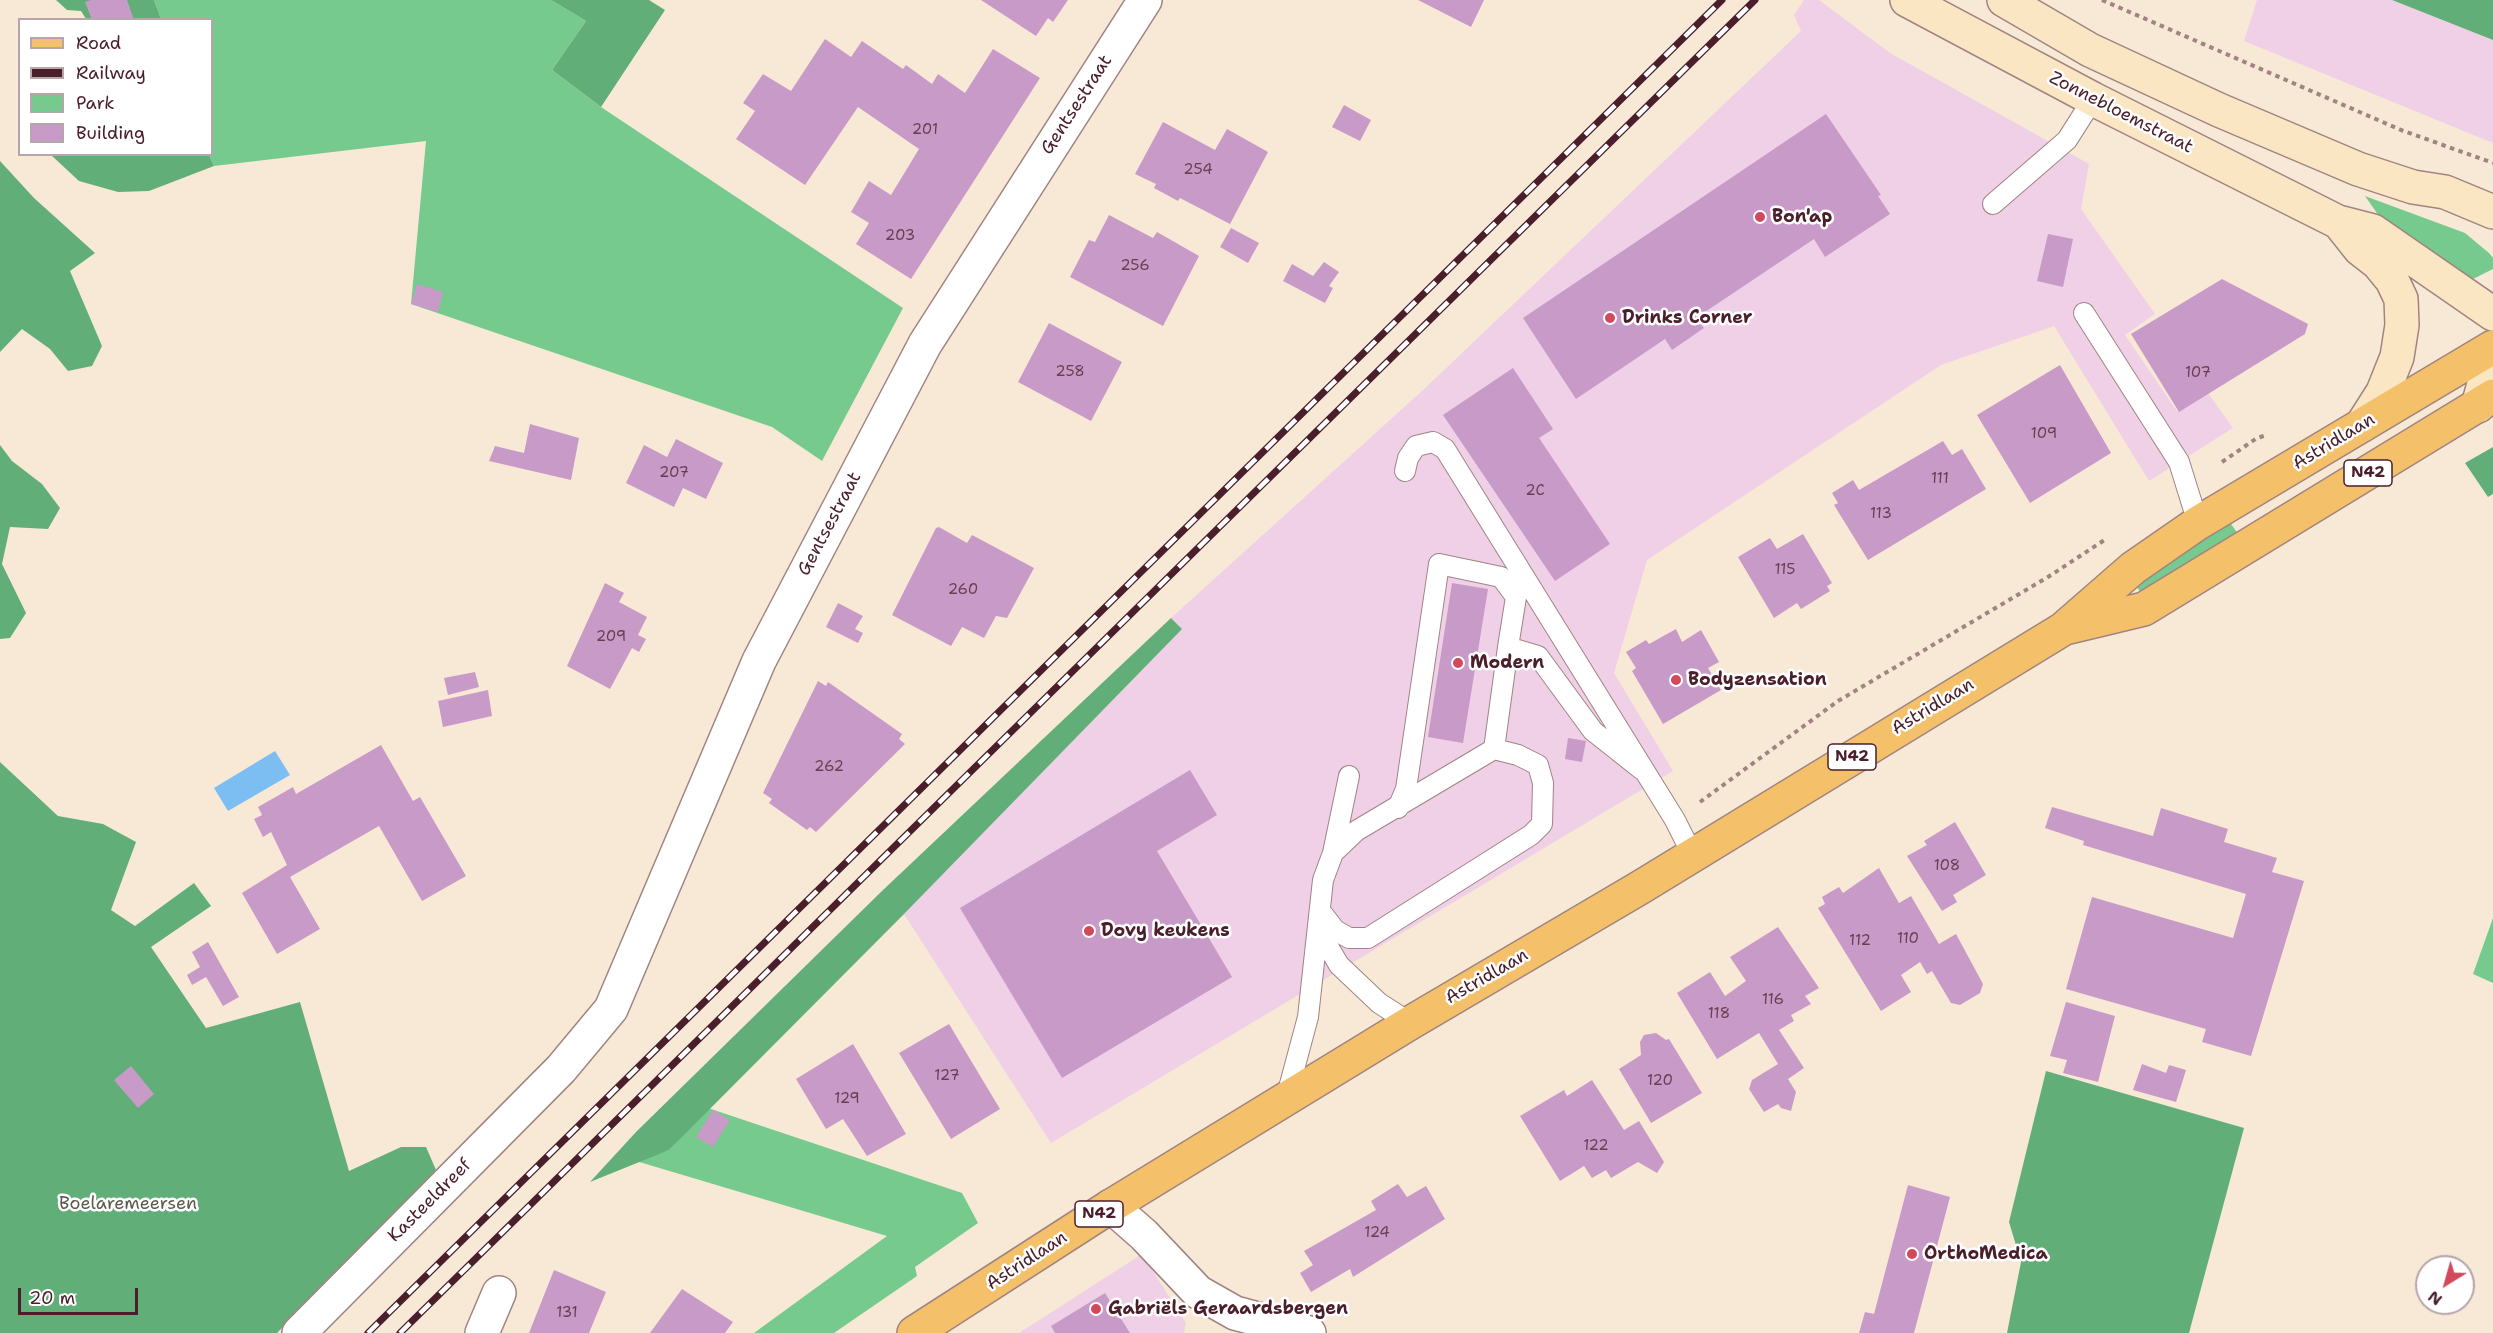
<!DOCTYPE html>
<meta charset="utf-8">
<style>
body{margin:0}
#map{position:relative;width:2493px;height:1333px;overflow:hidden;background:#f8e9d7;font-family:"Shantell Sans",sans-serif}
canvas{display:block}
.legend{position:absolute;left:18px;top:18px;width:195px;height:138px;box-sizing:border-box;background:#fff;border:2px solid #b7a5aa;margin:0;padding:8px 10px;list-style:none;font-size:18px;color:#4a1f2b}
.legend li{display:flex;align-items:center;gap:12px;height:30px}
.legend b{width:30px;border:2px solid #b7a5aa}
.north{position:absolute;left:2415px;top:1255px;width:60px;height:60px;box-sizing:border-box;background:#fff;border:2px solid #b7a5aa;border-radius:50%;rotate:217deg;font-size:16px;font-weight:700;line-height:24px;text-align:center;color:#4a1f2b}
.north::after{content:'';display:block;margin:auto;width:21px;height:27px;background:#d1495b;clip-path:polygon(50% 0,100% 100%,50% 72%,0 100%)}
.scale{position:absolute;left:18px;top:1288px;width:120px;height:27px;box-sizing:border-box;border:3px solid #4a1f2b;border-top:0;padding-left:8px;font-size:18px;line-height:21px;white-space:nowrap;color:#4a1f2b;-webkit-text-stroke:4px #fff;paint-order:stroke}
</style>
<div id="map">
<canvas width="2493" height="1333"></canvas>
<ul class="legend">
<li><b style="height:8px;background:#f4c16a"></b>Road</li>
<li><b style="height:8px;background:#4a1f2b"></b>Railway</li>
<li><b style="height:16px;background:#77ca8d"></b>Park</li>
<li><b style="height:16px;background:#c89ac8"></b>Building</li>
</ul>
<div class="north">N</div>
<div class="scale">20 m</div>
</div>
<script>
const c = document.querySelector('canvas').getContext('2d');
c.lineJoin = 'round';
function paint(path, color) { c.fillStyle = color; c.fill(path, 'evenodd'); }
const shape = rows => new Path2D(rows.map(r => 'M' + r).join(''));
function stroke(path, color, width, dash) { c.strokeStyle = color; c.lineWidth = width; c.lineCap = dash ? 'butt' : 'round'; c.setLineDash(dash || []); c.stroke(path); }
function label(font, color, halo, rows, align = 'center') {
  c.font = font + ' "Shantell Sans",sans-serif'; c.lineWidth = 5; c.setLineDash([]); c.textBaseline = 'middle'; c.strokeStyle = halo; c.fillStyle = color; for (const [text, x, y, turn = 0] of rows) {
    c.save(); c.translate(x, y); c.rotate((+turn || 0) * Math.PI / 180); c.textAlign = isNaN(turn) ? turn : align; if (halo) c.strokeText(text, 0, 0); c.fillText(text, 0, 0); c.restore();
  }
}
paint(shape([
 [1804,0,1819,0,1890,53,2089,164,2081,209,2155,314,2125,335,2177,411,2208,393,2233,428,2149,481,2054,326,1941,365,1647,560,1614,673,1673,771,1051,1143,904,914,1181,629,1171,618,1422,391,1801,31,1794,15],
 [2257,0,2392,0,2493,40,2493,143,2244,41],
 [1142,1254,1186,1323,1184,1333,1019,1333]
]), '#efd0e6');
paint(shape([
 [154,0,551,0,586,21,552,70,601,107,903,308,822,461,772,427,411,304,426,141,214,166,209,155,212,154,212,20,161,19],
 [2365,196,2465,233,2489,253,2493,258,2493,269,2469,281,2379,216],
 [2227,518,2240,537,2142,594,2132,581],
 [2493,918,2493,983,2473,974],
 [708,1108,962,1193,978,1223,915,1267,917,1276,834,1333,754,1333,887,1236,636,1161,669,1150]
]), '#77ca8d');
paint(shape([
 [56,0,154,0,161,19,86,19,81,11,67,10],
 [551,0,649,0,665,10,601,107,552,70,586,21],
 [2392,0,2493,0,2493,40],
 [51,155,209,155,214,166,149,191,118,192,79,181],
 [0,161,34,198,95,253,70,271,102,346,92,366,68,371,50,349,22,329,0,352],
 [0,445,12,461,42,484,60,508,48,529,10,527,2,564,26,613,10,638,0,639],
 [2493,447,2493,494,2488,497,2465,463],
 [1171,618,1182,629,904,914,669,1150,590,1182,636,1132,883,890],
 [0,762,58,816,103,824,136,842,111,910,135,926,194,883,211,906,151,947,206,1028,300,1002,349,1171,401,1147,426,1147,436,1170,277,1333,0,1333],
 [2046,1071,2244,1128,2189,1333,2007,1333,2021,1262,2009,1222]
]), '#61ae78');
paint(shape([
 [275,751,290,775,228,811,214,788]
]), '#7cbef2');
paint(shape([
 [91,0,127,0,134,20,92,20,85,2],
 [981,0,1068,0,1053,22,1048,18,1036,36],
 [1418,0,1484,0,1471,27],
 [825,39,851,57,862,41,903,69,906,65,932,84,938,74,965,93,993,49,1040,78,911,279,856,244,869,223,851,212,869,181,891,195,919,149,858,107,805,185,736,139,755,111,743,103,763,74,791,91],
 [1344,105,1371,120,1360,141,1332,127],
 [1826,114,1881,195,1878,196,1890,214,1825,257,1814,239,1696,318,1704,328,1672,350,1665,339,1576,399,1523,318],
 [1163,122,1215,150,1227,129,1268,152,1230,224,1180,198,1178,201,1154,188,1156,184,1135,174],
 [1109,215,1153,238,1157,232,1199,256,1163,326,1070,277,1089,240,1095,242],
 [1231,228,1259,243,1248,263,1220,247],
 [2048,234,2073,239,2063,287,2037,281],
 [1324,262,1339,272,1329,286,1333,288,1325,303,1283,281,1292,264,1313,276],
 [2222,279,2308,324,2305,334,2179,412,2131,334],
 [417,284,443,292,438,312,411,304],
 [1049,323,1122,362,1091,421,1018,382],
 [2060,365,2111,453,2030,503,1977,415],
 [1513,368,1553,429,1539,438,1610,544,1555,581,1443,415],
 [530,424,579,438,571,480,489,461,495,446,524,453],
 [676,439,723,463,706,499,683,488,674,507,626,483,644,445,667,457],
 [1943,441,1952,455,1962,449,1986,489,1868,560,1834,505,1838,503,1832,493,1853,480,1859,490],
 [939,527,967,543,972,535,1034,568,1007,618,996,616,984,638,962,627,951,646,892,615,936,528],
 [1803,534,1832,583,1827,586,1830,591,1801,609,1797,603,1774,618,1738,557,1770,538,1777,549],
 [605,583,624,593,619,602,647,617,638,635,646,639,639,652,632,648,610,689,567,666],
 [1452,583,1488,589,1463,743,1428,737],
 [838,603,863,616,855,629,863,633,858,643,826,627],
 [1676,629,1682,642,1701,630,1719,662,1708,668,1721,690,1663,724,1632,671,1636,668,1626,652,1646,640,1649,644],
 [475,672,479,687,448,695,444,678],
 [818,681,826,686,828,682,902,734,899,739,905,744,816,832,810,827,807,830,769,803,772,799,763,793],
 [488,690,492,716,443,727,438,701],
 [1568,738,1586,741,1582,762,1565,759],
 [381,745,413,801,420,797,466,876,422,901,379,826,290,877,320,929,277,954,242,893,287,865,271,832,263,837,254,819,262,815,258,807,293,787,296,794],
 [1190,770,1217,815,1157,851,1232,977,1062,1078,960,908],
 [2052,807,2153,836,2161,808,2228,829,2224,842,2277,858,2272,872,2304,881,2251,1056,2202,1042,2206,1029,2066,989,2092,897,2233,938,2246,894,2083,845,2084,841,2045,828],
 [1955,822,1986,875,1953,895,1957,902,1942,911,1907,856,1927,845,1924,841],
 [1879,868,1899,903,1911,896,1939,944,1956,934,1983,984,1980,993,1960,1005,1951,1003,1932,971,1927,974,1920,962,1901,975,1911,992,1881,1011,1818,908,1825,904,1822,897,1839,887,1843,893],
 [1778,927,1819,988,1805,996,1811,1004,1791,1015,1794,1021,1779,1030,1804,1068,1788,1079,1796,1092,1791,1111,1781,1108,1778,1104,1764,1112,1749,1089,1752,1080,1778,1064,1759,1033,1717,1059,1677,993,1710,972,1725,996,1746,981,1730,957],
 [208,942,239,997,223,1006,206,977,192,985,187,975,200,967,192,952],
 [2066,1002,2115,1016,2098,1082,2063,1073,2067,1060,2050,1056],
 [949,1024,1000,1109,951,1139,899,1053],
 [1656,1033,1666,1040,1669,1039,1702,1093,1651,1123,1619,1069,1641,1055,1640,1042,1644,1035],
 [853,1044,906,1134,867,1156,843,1119,826,1129,796,1079],
 [2142,1064,2166,1073,2169,1065,2186,1070,2176,1102,2133,1090],
 [131,1066,154,1094,138,1108,114,1080],
 [1592,1080,1624,1130,1639,1121,1664,1162,1657,1173,1638,1162,1611,1178,1606,1170,1592,1178,1584,1166,1560,1181,1520,1116,1564,1090,1567,1096],
 [713,1110,730,1120,713,1147,696,1137],
 [1398,1184,1407,1197,1426,1186,1445,1219,1353,1277,1350,1269,1311,1292,1300,1273,1313,1265,1304,1251,1376,1210,1371,1201],
 [1908,1185,1950,1197,1914,1333,1859,1333,1865,1312,1874,1314],
 [554,1270,606,1292,589,1333,529,1333],
 [682,1289,733,1322,725,1333,650,1333],
 [1105,1293,1130,1333,1055,1333,1051,1326]
]), '#c89ac8');
const lane = shape([
 [1993,204,2067,140,2093,99],
 [2084,313,2179,462,2198,523],
 [1405,471,1408,458,1416,446,1433,442,1445,449,1675,820,1692,854],
 [1398,808,1406,789,1439,564,1501,577,1516,597,1508,647],
 [1333,853,1349,776],
 [1321,912,1335,930,1349,938,1368,938,1531,835,1542,824,1543,783,1538,765,1518,755,1494,749],
 [1319,931,1339,965,1379,1003,1410,1023],
 [1286,1099,1308,1017,1323,880,1333,853,1356,831,1494,749,1508,647,1538,656,1593,731,1641,769]
]);
const street = shape([
 [1111,1206,1144,1235,1198,1292,1235,1313,1309,1333],
 [299,1333,561,1069,611,1009,759,661,925,344,1145,0],
 [482,1333,499,1293]
]);
const secondary = shape([
 [1907,0,2093,99,2338,222,2373,231,2493,314],
 [2004,0,2090,50,2219,110,2358,169,2413,187,2445,192,2493,212],
 [2341,225,2360,249,2378,263,2392,280,2401,299,2402,325,2397,357,2383,392,2362,425],
 [2478,406,2485,380,2493,371]
]);
const primary = shape([
 [2065,628,2144,609,2493,396],
 [914,1333,1111,1206,1410,1023,1641,887,2063,629,2133,568,2198,523,2493,347]
]);
stroke(lane, '#a18481', 22);
stroke(street, '#a18481', 36);
stroke(secondary, '#a18481', 36);
stroke(primary, '#a18481', 36);
stroke(shape([
 [2102,0,2401,130,2493,163],
 [2222,462,2257,438,2267,435],
 [1700,802,1838,701,2048,577,2106,539]
]), '#a18481', 4, [4.5, 4.5]);
stroke(lane, '#fff', 20);
stroke(street, '#fff', 33);
stroke(secondary, '#fbe6c3', 33);
stroke(primary, '#f4c16a', 33);
const rail = shape([
 [368,1333,1722,0],
 [400,1333,1755,0]
]);
stroke(rail, '#4a1f2b', 7);
stroke(rail, '#fff', 4.5, [14]);
for (const [x, y, r, color] of [
 [1760,217,6,"#d1495b"],
 [1610,318,6,"#d1495b"],
 [1458,663,6,"#d1495b"],
 [1676,680,6,"#d1495b"],
 [1089,931,6,"#d1495b"],
 [1912,1254,6,"#d1495b"],
 [1096,1309,6,"#d1495b"]
]) { const dot = new Path2D(); dot.arc(x, y, r, 0, 2 * Math.PI); c.fillStyle = color; c.fill(dot); stroke(dot, '#fff', 2); }
label('15px', '#6a3e52', null, [
 ["201",925,130],
 ["254",1198,170],
 ["203",900,236],
 ["256",1135,266],
 ["258",1070,372],
 ["107",2198,373],
 ["109",2044,434],
 ["207",674,473],
 ["111",1940,479],
 ["2C",1535,491],
 ["113",1881,514],
 ["115",1785,570],
 ["260",963,590],
 ["209",611,637],
 ["262",829,767],
 ["108",1947,866],
 ["110",1908,939],
 ["112",1860,941],
 ["116",1773,1000],
 ["118",1719,1014],
 ["127",947,1076],
 ["120",1660,1081],
 ["129",847,1099],
 ["122",1596,1146],
 ["124",1377,1233],
 ["131",567,1313]
]);
for (const [x, y, w] of [
 [2368,473,48],
 [1852,757,48],
 [1099,1214,48]
]) { const box = new Path2D(); box.roundRect(x - w / 2, y - 13, w, 26, 4.5); c.fillStyle = '#fff'; c.fill(box); stroke(box, '#4a1f2b', 1.5); }
label('bold 16px', '#4a1f2b', null, [
 ["N42",2368,473],
 ["N42",1852,757],
 ["N42",1099,1214]
]);
label('18px', '#4a1f2b', '#fff', [
 ["Gentsestraat",1077,105,-57],
 ["Zonnebloemstraat",2121,113,27],
 ["Astridlaan",2334,442,-31],
 ["Gentsestraat",830,524,-62],
 ["Astridlaan",1933,707,-31],
 ["Astridlaan",1487,977,-30],
 ["Kasteeldreef",430,1201,-45],
 ["Astridlaan",1027,1261,-33]
]);
label('bold 18px', '#4a1f2b', '#fff', [
 ["Bon'ap",1772,217],
 ["Drinks Corner",1622,318],
 ["Modern",1470,663],
 ["Bodyzensation",1688,680],
 ["Dovy keukens",1101,931],
 ["OrthoMedica",1924,1254],
 ["Gabriëls Geraardsbergen",1108,1309]
], 'left');
label('18px', '#5a5b4d', '#fff', [
 ["Boelaremeersen",128,1204]
]);
</script>
